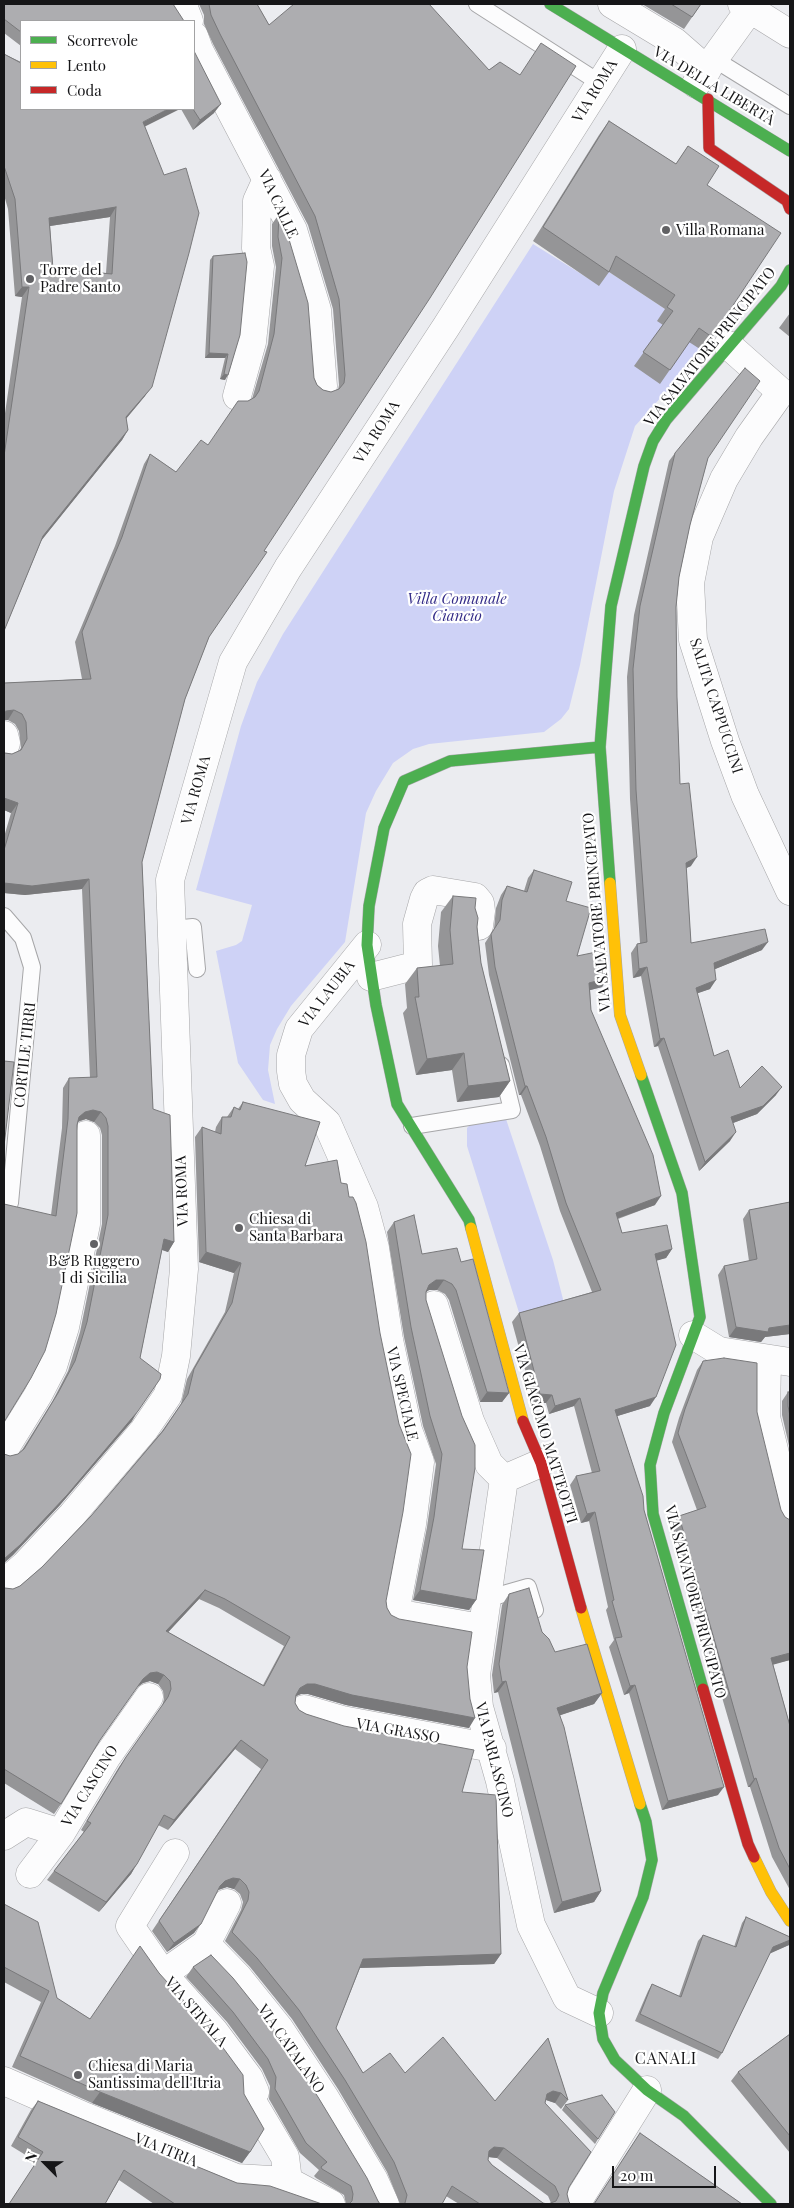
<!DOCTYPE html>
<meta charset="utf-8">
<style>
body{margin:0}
#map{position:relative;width:794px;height:2208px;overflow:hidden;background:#ebecf0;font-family:"Playfair Display",serif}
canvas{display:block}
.frame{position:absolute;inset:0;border:5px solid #161618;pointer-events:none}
.legend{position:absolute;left:20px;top:20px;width:175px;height:90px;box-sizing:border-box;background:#fff;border:1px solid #a2a2a3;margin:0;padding:6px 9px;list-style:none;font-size:15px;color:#161618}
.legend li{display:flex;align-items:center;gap:10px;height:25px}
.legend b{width:25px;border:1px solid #a2a2a3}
.north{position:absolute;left:20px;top:2138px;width:50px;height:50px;-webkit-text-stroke:4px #fff;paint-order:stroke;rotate:293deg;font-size:14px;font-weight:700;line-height:20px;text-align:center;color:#161618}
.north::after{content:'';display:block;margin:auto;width:18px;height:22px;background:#161618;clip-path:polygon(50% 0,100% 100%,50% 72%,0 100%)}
.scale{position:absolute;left:612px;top:2166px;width:104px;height:22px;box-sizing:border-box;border:2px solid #161618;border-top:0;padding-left:6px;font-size:15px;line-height:18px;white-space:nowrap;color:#161618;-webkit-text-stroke:4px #fff;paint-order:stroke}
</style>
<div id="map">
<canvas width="794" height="2208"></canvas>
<div class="frame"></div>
<ul class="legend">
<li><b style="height:6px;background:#4caf50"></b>Scorrevole</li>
<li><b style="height:6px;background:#ffc107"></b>Lento</li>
<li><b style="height:6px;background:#c62828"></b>Coda</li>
</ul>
<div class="north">N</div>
<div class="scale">20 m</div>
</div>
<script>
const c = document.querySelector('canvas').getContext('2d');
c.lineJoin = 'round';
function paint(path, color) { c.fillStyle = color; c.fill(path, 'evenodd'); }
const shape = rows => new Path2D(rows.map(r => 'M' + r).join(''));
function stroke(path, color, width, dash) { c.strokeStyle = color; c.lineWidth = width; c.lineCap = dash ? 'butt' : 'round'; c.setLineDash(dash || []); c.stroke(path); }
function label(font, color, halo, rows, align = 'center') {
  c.font = font + ' "Playfair Display",serif'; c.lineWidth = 4.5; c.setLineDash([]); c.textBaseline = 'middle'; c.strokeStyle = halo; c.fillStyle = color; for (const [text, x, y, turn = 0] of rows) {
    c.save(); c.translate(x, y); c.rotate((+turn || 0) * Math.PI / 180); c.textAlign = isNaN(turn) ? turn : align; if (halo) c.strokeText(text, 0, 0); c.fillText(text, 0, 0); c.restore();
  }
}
paint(shape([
 [533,244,599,285,606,270,665,309,703,351,635,426,614,491,580,665,569,709,561,719,544,732,429,744,413,749,393,763,376,791,366,813,345,942,291,1006,277,1029,270,1045,268,1070,275,1104,263,1100,238,1063,216,951,236,945,242,941,252,905,196,890,241,726,257,682,283,634],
 [505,1116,553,1260,565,1307,521,1319,467,1146,467,1128,471,1124]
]), '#ced2f6');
const lane = shape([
 [477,4,600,83],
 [714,59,790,106],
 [4,916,23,938,32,967,10,1203],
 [172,929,193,927,197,969],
 [412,1126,512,1110,501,1065],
 [486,1599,528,1587,535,1610]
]);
const street = shape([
 [179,4,184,8,189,21],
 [612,4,675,42,707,70],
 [742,4,790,34],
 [194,36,199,50,293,230,317,310,323,386],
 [696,84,750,9],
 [728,345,781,392,749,437,724,479,699,537,690,583,693,640,725,741,745,795,790,891],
 [237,396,252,342,260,266,256,248,257,201,267,179],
 [4,735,6,743,4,748],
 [367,945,299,1029,291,1055,291,1071,293,1084,302,1100,327,1123,364,1207,375,1248,389,1340,408,1430,420,1462,412,1524,395,1613,481,1628],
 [371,977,418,965,417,924,424,899,427,893,433,890,475,897,480,903,481,911,479,926],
 [434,1305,470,1421,489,1464,504,1479],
 [693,1335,719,1351,790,1362],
 [767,1359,766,1417,790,1515],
 [4,1450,38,1395,53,1366,65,1327,86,1224,86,1135],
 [541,1463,504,1479,476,1675,479,1707,500,1781,531,1925,567,1998,599,2013],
 [4,1583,24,1566,72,1515,144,1430,168,1395,176,1356,184,1269,170,880,233,662,288,568,446,327,622,49],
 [304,1709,342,1720,492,1748],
 [4,1836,26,1822,61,1833],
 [175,1853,130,1926,163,1974,214,2031,249,2078,255,2092,250,2098,285,2157,288,2181],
 [30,1874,61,1833,106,1758,149,1697],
 [227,1903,206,1944,238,1977,279,2028,325,2098,374,2180,385,2204],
 [163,1974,206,1944],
 [4,2081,86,2117,236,2178,288,2181,331,2204],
 [576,2204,647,2090]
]);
const fast = shape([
 [550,4,790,151],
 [610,883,600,747,611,606,644,466,653,441,666,420,781,286,790,270],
 [641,1075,682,1193,700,1317,664,1413,650,1465,653,1514,703,1689],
 [471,1228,469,1220,397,1104,376,1005,367,945,369,906,384,828,404,781,450,761,600,747],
 [640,1804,646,1822,652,1860,643,1897,603,1993,599,2013,603,2039,615,2060,647,2090,684,2116,771,2204]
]);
const slow = shape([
 [610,883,620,1015,641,1075],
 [471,1228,523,1421],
 [581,1608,640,1804],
 [754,1857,771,1892,790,1921]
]);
const jam = shape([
 [708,99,709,148,787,201,790,209],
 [523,1421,541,1463,581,1608],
 [703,1689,748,1844,754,1857]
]);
stroke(lane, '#a6a6a8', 18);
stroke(street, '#a6a6a8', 29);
stroke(fast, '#a6a6a8', 12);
stroke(slow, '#a6a6a8', 12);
stroke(jam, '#a6a6a8', 12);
stroke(lane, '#fcfcfd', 16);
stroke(street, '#fcfcfd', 28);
stroke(fast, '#4caf50', 11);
stroke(slow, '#ffc107', 11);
stroke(jam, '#c62828', 11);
paint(shape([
 [4,4,21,21,21,46,4,33],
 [199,4,257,4,269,25,489,70,500,62,264,551,209,637,185,699,142,862,153,1109,174,1242,168,1252,162,1250,140,1358,132,1421,60,1505,13,1555,4,1563,4,1454,10,1456,18,1454,22,1450,52,1402,68,1371,80,1332,102,1224,102,1135,100,1128,94,1122,86,1119,78,1122,56,1314,51,1215,62,1128,63,1088,69,1078,90,1078,82,889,25,895,4,893,4,837,11,813,4,810,4,752,5,753,12,754,19,751,21,748,19,731,15,724,8,720,4,683,82,679,75,642,115,546,144,464,150,454,176,472,208,445,248,401,252,399,268,344,276,267,272,246,272,224,279,214,314,378,317,385,323,390,331,392,338,390,339,385,333,309,308,225,213,44,204,24,204,15],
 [642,4,701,4,684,29],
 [4,54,21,62,21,61,21,109,145,127,145,396,126,419,128,430,122,440,42,539,4,631,4,420,22,297,15,296,8,209,4,195],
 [110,217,106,273,53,269,50,226],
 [181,109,194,109,214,113,193,130],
 [609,121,676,164,688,146,707,185,712,337,703,351,689,342,660,384,634,366,663,325,657,321,665,309,609,272,599,286,533,241,599,135],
 [245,253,225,380,220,379,225,358,205,358,210,260,213,256],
 [790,313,790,337,779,328],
 [675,453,708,458,690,525,679,577,676,607,677,697,680,784,691,866,686,868,691,943,762,950,715,969,710,989,697,993,714,1056,740,1088,776,1095,757,1114,733,1123,730,1141,699,1171,658,1046,654,1047,641,976,633,978,631,953,637,944,640,943,630,799,627,677,634,615,669,461],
 [534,870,566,901,577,956,608,978,602,987,590,990,591,1010,655,1205,618,1219,622,1233,672,1249,666,1258,657,1260,650,1406,617,1416,644,1510,718,1795,662,1810,629,1693,624,1695,609,1647,614,1640,606,1610,608,1607,589,1521,581,1523,570,1485,576,1476,592,1473,574,1406,549,1414,546,1403,534,1403,512,1322,519,1313,592,1292,560,1211,540,1146,521,1095,519,1095,489,975,485,943,494,929,496,908,501,895,507,886,524,891,528,878],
 [453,896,475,908,481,963,510,1081,499,1097,457,1102,452,1070,416,1075,403,1013,407,1008,405,984,417,968,440,966,438,946,441,912],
 [243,1102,305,1166,386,1601,387,1608,391,1615,467,1667,469,1728,346,1705,308,1694,301,1694,296,1696,295,1703,299,1710,306,1714,462,1792,501,1954,494,1964,360,1968,336,2028,363,2073,405,2073,495,2101,548,2038,568,2100,561,2109,555,2103,546,2100,545,2103,569,2187,567,2194,569,2202,551,2203,548,2196,497,2158,489,2157,488,2160,492,2165,543,2203,547,2204,459,2204,446,2196,442,2204,400,2204,387,2172,338,2089,292,2019,250,1967,225,1941,241,1910,243,1902,240,1894,234,1889,227,1887,218,1890,194,1933,167,1952,152,1931,261,1769,235,1749,168,1830,158,1825,131,1874,99,1912,47,1880,84,1832,81,1830,119,1767,162,1706,164,1699,163,1691,158,1684,150,1681,143,1683,136,1688,100,1740,61,1804,54,1814,4,1783,4,1587,5,1588,13,1589,20,1586,42,1567,91,1516,162,1431,181,1404,187,1379,225,1312,234,1273,199,1262,195,1137,202,1127,215,1132,216,1127,222,1117,227,1117,234,1107,238,1109],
 [199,1599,219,1608,284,1646,263,1685,168,1632],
 [790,1202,790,1334,765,1337,761,1342,729,1337,718,1275,724,1266,749,1261,743,1219,749,1210],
 [394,1222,422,1254,461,1262,509,1393,502,1402,480,1402,449,1300,445,1294,437,1290,429,1290,426,1292,426,1300,462,1549,476,1600,469,1610,413,1600,427,1527,436,1464,423,1426,404,1337,387,1232],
 [703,1361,757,1412,790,1660,773,1664,790,1726,790,1890,772,1857,750,1787,748,1787,672,1525,679,1516,697,1510,672,1442,679,1418,697,1370],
 [788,1392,790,1392,790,1450,782,1415,782,1401],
 [509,1594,542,1632,555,1652,602,1693,594,1704,560,1715,601,1891,594,1902,554,1913,498,1692,494,1693,492,1675,502,1605],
 [4,1904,57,1998,90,2019,244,2094,250,2152,242,2163,92,2103,12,2067,41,2002,4,1982],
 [746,1917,790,1937,790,1943,789,1945,770,1953,722,2053,718,2059,635,2021,648,1991,652,1984,679,1996,698,1941,703,1935,734,1947,742,1923],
 [211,1955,378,2201,380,2204,346,2204,344,2195,316,2178,314,2176,319,2170,300,2153,269,2099,270,2086,262,2069,227,2022,186,1977,193,1967],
 [790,2034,790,2153,731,2081,738,2072],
 [38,2101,237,2183,322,2204,154,2204,119,2180,105,2204,9,2204,37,2162,11,2146,31,2110],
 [565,2105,598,2139,595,2144,562,2110],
 [640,2133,742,2204,594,2204]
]), '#959597');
paint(shape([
 [221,104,214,113,193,130,200,120],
 [168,109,180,109,136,131,143,122],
 [116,207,110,217,43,227,49,218],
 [22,287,29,287,22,297,15,296],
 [209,353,228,354,225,358,205,358],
 [224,374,228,375,225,380,220,379],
 [152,387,145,396,119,427,126,417],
 [128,430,122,440,37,546,43,536],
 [14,710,8,720,4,720,4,712,6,711],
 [4,798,18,803,11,813,4,810],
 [697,857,691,866,680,871,686,863],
 [89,879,82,889,25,895,4,893,4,883],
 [768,942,762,950,708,972,714,963],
 [647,967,641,976,633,978,639,969],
 [608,978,602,987,583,992,589,983],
 [716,980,710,989,690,996,696,988],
 [664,1038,658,1046,654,1047,660,1039],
 [464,1053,452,1070,416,1075,427,1059],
 [510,1081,499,1097,457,1102,468,1086],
 [525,1086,527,1086,521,1095,519,1095],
 [782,1087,776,1095,757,1114,725,1126,731,1117],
 [93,1110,101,1112,94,1122,86,1119,79,1121,73,1127,79,1117,85,1112],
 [736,1132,730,1141,699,1171,705,1162],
 [661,1196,655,1205,610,1221,616,1213],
 [164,1239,174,1242,168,1252,157,1248],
 [672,1249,666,1258,649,1263,655,1254],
 [206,1252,241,1263,234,1273,199,1262],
 [436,1280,444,1280,437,1290,429,1290,422,1295,429,1285],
 [790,1325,790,1334,765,1337,761,1342,729,1337,736,1327,769,1328],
 [487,1392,509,1393,502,1402,480,1402],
 [540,1394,552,1395,546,1403,534,1403],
 [656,1397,650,1406,608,1419,615,1410],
 [580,1398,574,1406,549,1414,555,1406],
 [138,1411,132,1421,60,1505,13,1555,4,1563,4,1559],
 [595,1512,589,1521,581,1523,587,1514],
 [205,1590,199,1599,160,1641,166,1631],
 [420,1590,476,1600,469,1610,413,1600],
 [790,1653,790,1660,765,1667,771,1658],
 [157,1672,164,1675,158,1684,150,1681,143,1683,136,1688,143,1679,150,1673],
 [506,1681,498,1692,494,1693,502,1682],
 [307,1684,315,1684,475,1718,469,1728,346,1705,308,1694,301,1694,294,1697,300,1688],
 [635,1685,629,1693,624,1695,630,1686],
 [602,1693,594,1704,549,1719,557,1708],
 [241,1740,235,1749,168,1830,174,1820],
 [756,1778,750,1787,748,1787,754,1779],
 [724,1787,718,1795,662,1810,668,1801],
 [137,1864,131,1874,99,1912,106,1902],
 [233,1878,240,1879,234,1889,227,1887,218,1890,220,1886,225,1881],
 [601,1891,594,1902,554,1913,562,1902],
 [201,1924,194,1933,167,1952,174,1943],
 [790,1940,790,1943,789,1945,769,1954,773,1947],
 [501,1954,494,1964,357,1968,363,1959],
 [553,2091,561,2093,555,2103,546,2100,547,2094],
 [100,2092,250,2152,242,2163,92,2103],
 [494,2147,504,2148,497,2158,488,2157,489,2151]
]), '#79797b');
const building = shape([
 [4,4,173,4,184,21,21,21,21,32,4,19,4,4],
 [209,4,257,4,269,25,294,4,429,4,489,70,500,62,520,75,541,43,576,66,430,298,264,551,267,552,209,637,185,699,142,862,153,1109,170,1115,174,1242,164,1239,140,1358,161,1374,160,1379,138,1411,67,1495,20,1545,4,1559,4,1454,10,1456,18,1454,24,1449,58,1393,75,1361,87,1322,108,1215,108,1126,106,1118,101,1112,93,1110,85,1112,79,1117,77,1125,77,1213,56,1314,45,1351,31,1378,4,1422,4,1204,56,1216,68,1119,69,1078,97,1077,89,879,32,886,4,883,4,850,18,803,4,798,4,752,5,753,12,754,21,750,27,739,26,722,22,714,14,710,6,711,4,712,4,683,91,679,82,632,122,537,150,454,176,472,201,440,208,445,238,401,248,401,255,397,259,391,274,334,282,258,278,237,279,214,285,226,308,303,314,378,317,385,323,390,331,392,339,389,344,383,345,375,339,299,315,216,220,34,211,15,209,4],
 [671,4,701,4,692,17,671,4],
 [194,51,221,104,200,120,193,109,194,109,194,51],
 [4,54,21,63,21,109,168,109,143,122,164,175,186,168,199,213,189,253,152,387,126,417,128,430,43,536,4,631,4,456,29,287,22,287,15,199,4,166,4,54],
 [116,207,112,274,53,269,49,218,116,207],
 [609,121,676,164,688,146,719,166,707,185,781,233,712,337,699,328,670,370,643,352,673,311,667,307,675,295,616,256,609,272,543,227,609,121],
 [245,253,247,262,240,335,228,375,224,374,228,354,209,353,213,256,245,253],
 [745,368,760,381,708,458,690,525,679,577,676,607,677,697,680,784,689,783,697,857,686,863,691,943,765,929,768,942,714,963,716,980,696,988,714,1056,728,1050,740,1088,762,1066,782,1087,763,1106,731,1117,736,1132,705,1162,664,1038,660,1039,647,967,639,969,637,944,647,942,636,790,633,669,640,606,675,453,745,368],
 [534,870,572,882,566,901,591,908,577,956,606,950,608,978,589,983,591,1010,653,1155,661,1196,616,1213,622,1233,667,1225,672,1249,655,1254,676,1345,656,1397,615,1410,643,1496,644,1510,724,1787,668,1801,635,1685,630,1686,615,1638,622,1637,612,1601,614,1600,595,1512,587,1514,576,1476,600,1471,580,1398,555,1406,552,1395,540,1394,519,1313,601,1290,566,1203,546,1137,527,1086,525,1086,495,967,491,934,500,920,502,900,507,886,527,892,534,870],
 [453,896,476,898,475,908,478,918,477,927,481,963,510,1081,468,1086,464,1053,427,1059,415,997,419,997,417,968,453,964,450,930,453,896],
 [4,1061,14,1062,4,1146,4,1061],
 [243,1102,320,1122,305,1166,337,1160,341,1183,347,1184,349,1197,353,1197,356,1203,366,1242,380,1333,399,1424,411,1454,403,1512,386,1601,387,1608,391,1615,399,1619,472,1632,467,1667,470,1699,475,1718,352,1695,315,1684,307,1684,300,1688,296,1695,295,1703,299,1710,306,1714,344,1726,474,1750,462,1792,496,1795,501,1954,363,1959,336,2028,363,2073,390,2053,405,2073,443,2037,495,2101,548,2038,568,2100,561,2093,553,2091,547,2094,545,2103,591,2152,569,2187,567,2194,569,2202,571,2204,548,2204,556,2201,559,2195,555,2186,504,2148,494,2147,489,2151,488,2160,492,2165,543,2203,547,2204,480,2204,452,2186,442,2204,403,2204,405,2203,407,2195,394,2162,345,2080,299,2010,257,1958,232,1932,248,1900,249,1892,246,1885,240,1879,233,1878,225,1881,220,1886,201,1924,174,1943,159,1921,268,1760,241,1740,174,1820,164,1815,137,1864,106,1902,54,1871,91,1823,87,1821,126,1757,168,1697,171,1689,170,1681,164,1675,157,1672,150,1673,143,1679,100,1740,61,1804,4,1769,4,1587,5,1588,13,1589,20,1586,42,1567,91,1516,163,1431,188,1394,194,1369,232,1303,241,1263,206,1252,202,1127,221,1134,222,1117,231,1117,234,1107,240,1110,243,1102],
 [205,1590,225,1599,290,1637,264,1686,166,1631,205,1590],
 [790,1202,790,1325,769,1328,768,1332,736,1327,724,1266,757,1259,749,1210,790,1202],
 [414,1215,422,1254,457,1248,461,1262,473,1259,509,1393,487,1392,456,1290,452,1284,444,1280,436,1280,429,1285,426,1292,426,1300,462,1416,475,1445,475,1468,462,1549,484,1550,476,1600,420,1590,434,1517,442,1454,430,1416,411,1327,394,1222,414,1215],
 [724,1358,757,1363,757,1412,781,1510,785,1517,790,1520,790,1653,771,1658,790,1726,790,1869,779,1848,756,1778,754,1779,679,1516,706,1507,678,1433,685,1409,703,1361,724,1358],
 [788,1392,790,1392,790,1416,788,1406,788,1392],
 [529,1588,542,1632,549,1639,555,1652,587,1644,602,1693,557,1708,564,1727,601,1891,562,1902,506,1681,502,1682,499,1664,509,1594,529,1588],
 [4,1904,38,1922,57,1998,90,2019,140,1946,159,1973,210,2030,243,2075,244,2094,264,2129,250,2152,100,2092,20,2056,49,1991,4,1967,4,1904],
 [746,1917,790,1937,790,1940,773,1947,722,2053,640,2014,652,1984,681,1997,703,1935,736,1947,746,1917],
 [211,1955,233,1978,273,2028,318,2097,367,2178,378,2201,380,2204,349,2204,352,2201,353,2194,351,2186,322,2169,321,2167,327,2162,306,2143,275,2089,276,2077,268,2059,233,2012,193,1967,211,1955],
 [790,2034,790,2136,738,2072,790,2034],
 [602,2095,615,2112,598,2139,565,2105,602,2095],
 [38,2101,237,2183,270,2186,322,2204,175,2204,124,2170,105,2204,9,2204,43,2152,18,2137,38,2101],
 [640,2133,742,2204,594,2204,640,2133]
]);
paint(building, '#adadb0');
stroke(building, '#79797b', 1);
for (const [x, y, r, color] of [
 [666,230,5,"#616164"],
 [30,279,5,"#616164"],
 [239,1228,5,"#616164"],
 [94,1244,5,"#616164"],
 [78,2075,5,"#616164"]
]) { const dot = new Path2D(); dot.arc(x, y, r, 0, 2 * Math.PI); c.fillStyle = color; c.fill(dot); stroke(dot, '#fff', 2); }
label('15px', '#161618', '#fff', [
 ["VIA DELLA LIBERTÀ",714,86,31],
 ["VIA ROMA",595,91,-58],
 ["VIA CALLE",278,204,65],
 ["VIA SALVATORE PRINCIPATO",710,347,-51],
 ["VIA ROMA",377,432,-57],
 ["SALITA CAPPUCCINI",716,706,72],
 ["VIA ROMA",196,790,-74],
 ["VIA SALVATORE PRINCIPATO",597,912,-95],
 ["VIA LAUBIA",327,994,-52],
 ["CORTILE TIRRI",25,1055,-84],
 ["VIA ROMA",182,1191,-92],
 ["VIA SPECIALE",402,1394,77],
 ["VIA GIACOMO MATTEOTTI",545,1434,73],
 ["VIA SALVATORE PRINCIPATO",695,1602,75],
 ["VIA GRASSO",398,1731,10],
 ["VIA PARLASCINO",494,1760,76],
 ["VIA CASCINO",90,1786,-58],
 ["VIA STIVALA",196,2012,49],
 ["VIA CATALANO",291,2049,55],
 ["VIA ITRIA",166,2150,22]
]);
label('15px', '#161618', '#fff', [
 ["Villa Romana",676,230],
 ["Torre del",40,270],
 ["Padre Santo",40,287],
 ["Chiesa di",249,1219],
 ["Santa Barbara",249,1236],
 ["B&B Ruggero",94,1261,"center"],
 ["I di Sicilia",94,1278,"center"],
 ["Chiesa di Maria",88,2066],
 ["Santissima dell'Itria",88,2083]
], 'left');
label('italic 15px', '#342c88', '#fff', [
 ["Villa Comunale",457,599],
 ["Ciancio",457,616]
]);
c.letterSpacing = '1px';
label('16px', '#161618', '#fff', [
 ["CANALI",666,2059]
]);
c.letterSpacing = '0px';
</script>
